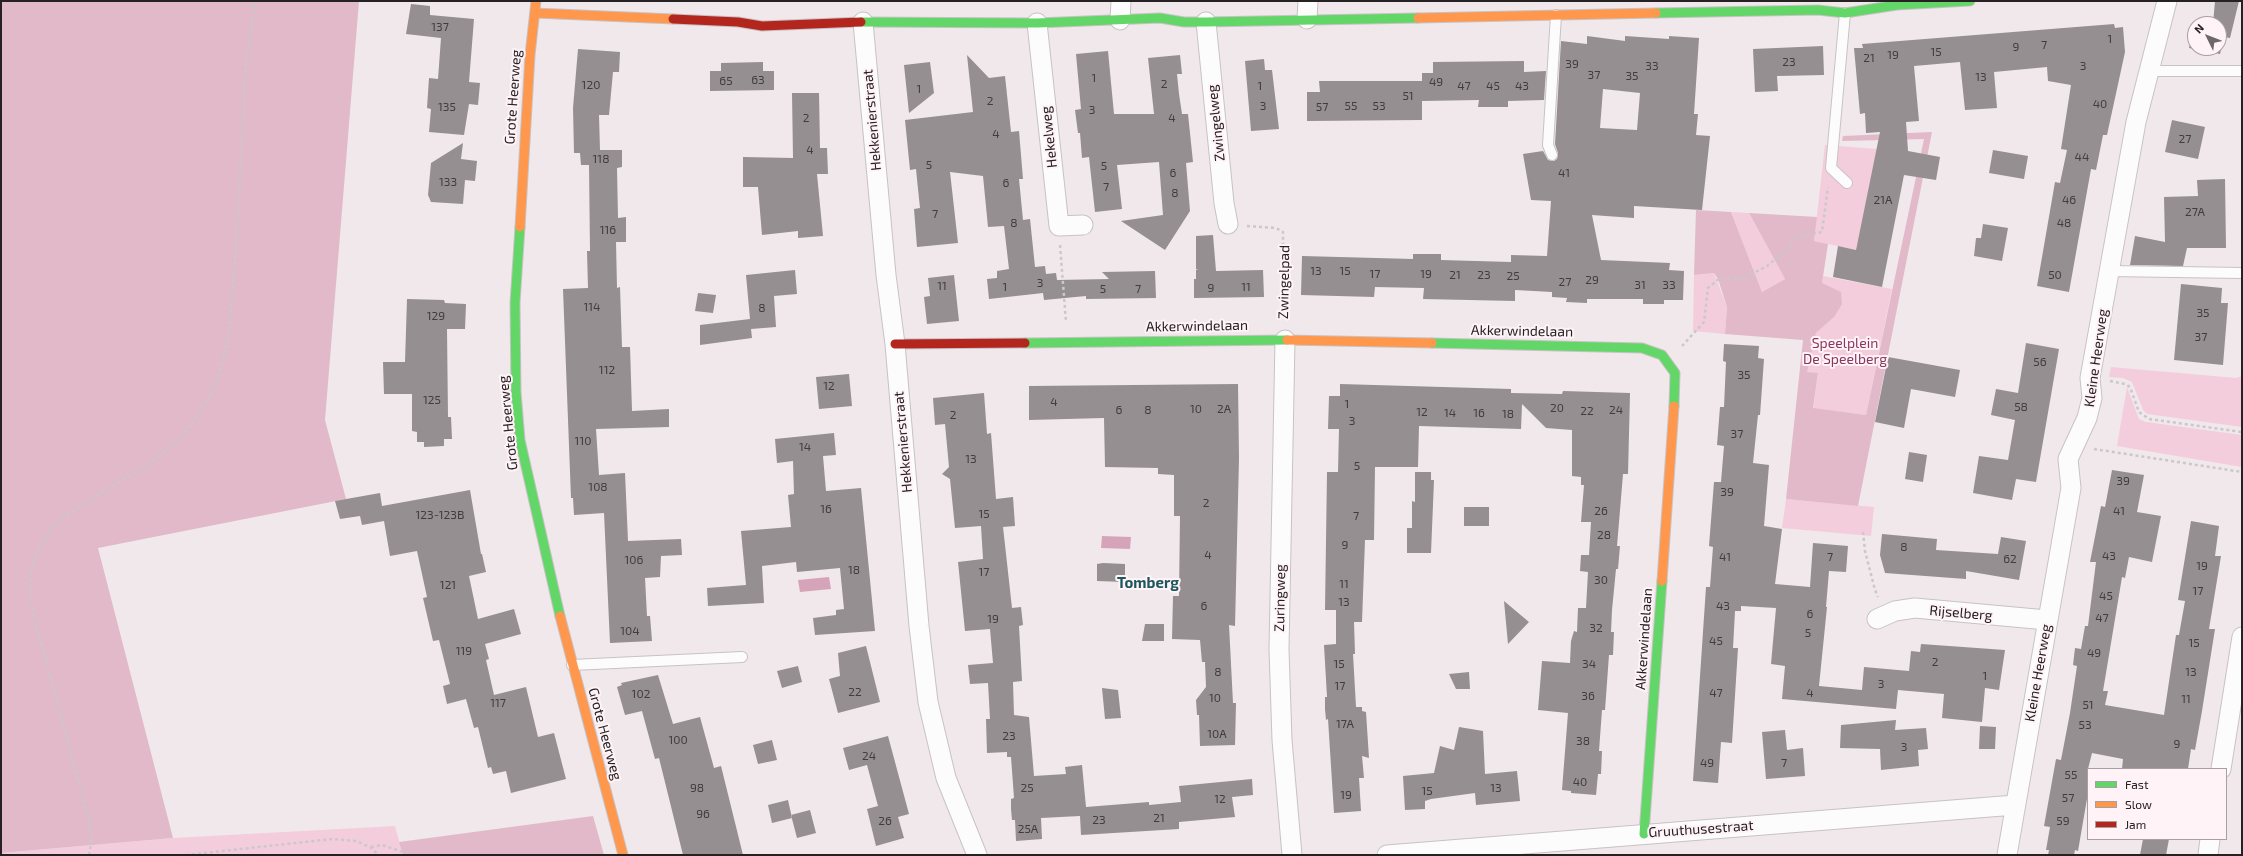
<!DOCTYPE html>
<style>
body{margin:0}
#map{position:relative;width:2243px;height:856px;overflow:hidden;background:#f0e8eb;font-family:"Exo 2",sans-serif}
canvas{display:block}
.frame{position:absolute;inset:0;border:2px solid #262123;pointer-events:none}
.legend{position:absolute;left:2087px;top:768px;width:140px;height:72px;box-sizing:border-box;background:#fff3f8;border:1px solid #a89fa3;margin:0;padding:5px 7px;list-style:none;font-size:12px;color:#262123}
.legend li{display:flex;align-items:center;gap:8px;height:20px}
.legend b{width:20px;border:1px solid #a89fa3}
.north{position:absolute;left:2187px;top:16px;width:40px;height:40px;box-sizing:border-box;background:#fff3f8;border:1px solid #a89fa3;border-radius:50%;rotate:313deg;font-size:11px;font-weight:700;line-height:16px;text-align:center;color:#262123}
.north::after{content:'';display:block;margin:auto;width:14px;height:18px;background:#6d6769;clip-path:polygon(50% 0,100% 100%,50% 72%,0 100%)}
</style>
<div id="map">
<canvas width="2243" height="856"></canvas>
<div class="frame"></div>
<ul class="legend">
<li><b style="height:5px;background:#63d668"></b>Fast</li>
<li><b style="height:5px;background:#ff974d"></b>Slow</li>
<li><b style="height:5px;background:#b3261e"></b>Jam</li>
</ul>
<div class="north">N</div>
</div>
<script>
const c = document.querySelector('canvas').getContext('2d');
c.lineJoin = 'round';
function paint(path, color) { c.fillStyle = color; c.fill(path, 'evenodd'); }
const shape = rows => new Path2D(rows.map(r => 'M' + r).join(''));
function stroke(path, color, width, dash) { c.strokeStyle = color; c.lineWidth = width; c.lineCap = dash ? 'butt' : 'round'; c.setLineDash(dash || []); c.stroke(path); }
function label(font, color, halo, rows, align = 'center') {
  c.font = font + ' "Exo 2",sans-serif'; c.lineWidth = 4; c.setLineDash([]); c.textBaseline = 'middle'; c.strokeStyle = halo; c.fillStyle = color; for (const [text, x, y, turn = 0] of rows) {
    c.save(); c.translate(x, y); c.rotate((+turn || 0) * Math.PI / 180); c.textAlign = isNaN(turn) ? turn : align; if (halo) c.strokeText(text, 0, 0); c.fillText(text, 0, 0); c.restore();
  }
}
paint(shape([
 [1825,145,1877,149,1856,250,1814,241],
 [1731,212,1749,213,1785,279,1762,292],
 [1714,273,1727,307,1725,334,1693,331,1694,275],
 [1823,276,1892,289,1866,415,1813,409,1818,374,1806,372,1816,333,1834,317,1822,283],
 [2111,367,2236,378,2242,376,2242,427,2147,414,2143,410,2132,382,2123,378,2109,377],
 [2127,387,2139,419,2146,422,2242,435,2242,467,2117,446],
 [1786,499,1874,507,1871,536,1782,528],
 [395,826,403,855,1,855,1,853,173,838]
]), '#f4cddd');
paint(shape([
 [1,1,359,1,325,420,346,499,98,548,173,838,1,853],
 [1932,132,1858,506,1786,499,1803,340,1725,334,1727,307,1718,279,1714,273,1694,275,1696,210,1731,212,1762,292,1785,279,1749,213,1817,217,1814,241,1828,244,1822,283,1841,292,1842,304,1834,317,1816,333,1807,372,1818,373,1813,408,1866,415,1924,139,1842,141,1843,136],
 [593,816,604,855,403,855,399,842]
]), '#e2b9c9');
paint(shape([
 [1102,536,1131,537,1130,549,1101,548],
 [829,577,831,589,800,592,798,580]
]), '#d5a4b8');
paint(shape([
 [2215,1,2239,1,2230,38,2224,37,2220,54,2189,48,2194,26,2195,48,2219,48,2219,24,2213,24],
 [411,4,430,6,430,15,474,19,469,82,480,83,478,105,469,104,464,135,429,132,431,109,427,108,429,78,438,79,441,38,406,34],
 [2114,24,2115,28,2123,27,2125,52,2107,135,2103,135,2096,170,2091,169,2069,292,2037,286,2055,182,2060,183,2067,150,2061,149,2071,85,2048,81,2047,67,1994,72,1997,108,1965,110,1960,62,1914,66,1919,121,1906,122,1908,151,1940,157,1936,180,1904,175,1882,287,1833,277,1838,246,1856,250,1880,132,1866,133,1865,113,1860,114,1854,48,1863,48,1862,44],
 [1587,36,1625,41,1625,36,1669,39,1669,36,1699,38,1694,114,1698,114,1696,135,1710,136,1702,210,1634,206,1634,218,1592,215,1601,260,1670,263,1669,270,1684,271,1683,300,1664,300,1664,304,1643,304,1643,299,1587,299,1587,303,1566,302,1567,298,1552,297,1552,292,1515,290,1515,301,1423,299,1424,288,1375,287,1374,297,1301,295,1302,256,1413,259,1413,254,1441,254,1441,260,1511,262,1511,255,1547,256,1551,201,1531,200,1523,154,1543,151,1548,160,1554,161,1557,159,1558,153,1555,144,1561,41,1587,44],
 [1603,89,1640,93,1637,130,1600,128],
 [1823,46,1824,75,1777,76,1778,91,1755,92,1753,49],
 [578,49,620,52,619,72,613,72,609,115,599,115,600,150,622,150,622,167,617,168,618,218,626,217,626,242,616,242,617,288,620,287,622,347,630,347,632,411,669,409,669,427,596,429,599,475,625,473,628,541,681,539,682,555,661,556,660,577,645,578,647,616,650,616,652,641,610,643,604,513,574,515,573,498,571,498,563,289,588,288,587,251,590,251,589,165,581,165,580,153,574,153,573,108],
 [1108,51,1114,114,1154,114,1148,58,1180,55,1182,74,1177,74,1179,94,1182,114,1188,114,1193,162,1186,163,1190,211,1165,250,1121,221,1163,215,1159,162,1117,165,1122,209,1095,212,1089,157,1082,158,1080,133,1078,133,1075,110,1081,109,1076,54],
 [967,55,989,78,1005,76,1011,132,1019,131,1023,179,1019,179,1023,220,1030,219,1035,267,1045,266,1046,274,1056,273,1057,280,1109,279,1102,272,1155,271,1156,298,1086,299,1086,296,1044,300,1043,293,989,299,987,279,997,278,997,271,1009,269,1004,226,988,227,983,176,950,172,958,243,917,247,914,209,920,208,918,189,916,169,910,170,905,120,973,112],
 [1264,59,1265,70,1272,70,1279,129,1251,131,1245,61],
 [1524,61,1524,72,1546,71,1544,100,1508,101,1508,107,1478,107,1479,100,1422,101,1422,120,1307,121,1307,92,1320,92,1319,81,1422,81,1422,73,1433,73,1433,62],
 [763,62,763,71,774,71,774,90,710,91,710,71,721,71,721,63],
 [930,62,934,93,909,113,904,65],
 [792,93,819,93,820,148,827,148,828,174,817,174,823,236,798,238,798,231,762,235,758,187,743,187,743,157,793,158],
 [2172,120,2205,127,2198,159,2165,152],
 [463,143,461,159,477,161,475,181,465,180,463,204,431,202,428,195,431,163],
 [1993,150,2028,156,2024,179,1989,173],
 [2225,179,2226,248,2187,248,2183,266,2130,265,2135,236,2165,242,2164,197,2198,196,2197,180],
 [1983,224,2008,228,2002,261,1974,256,1976,238,1981,238],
 [1213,235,1216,271,1263,270,1264,297,1194,298,1194,279,1196,279,1196,270,1198,270,1196,269,1196,236],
 [795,270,797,294,774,296,776,327,751,329,752,338,700,345,700,325,750,319,746,275],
 [954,275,959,321,927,324,924,297,930,296,928,278],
 [2181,284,2222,288,2221,303,2228,303,2223,365,2174,360],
 [698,293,716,295,713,313,695,311],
 [407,299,444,300,445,303,466,304,465,329,447,329,448,417,451,417,452,439,444,439,444,446,424,447,424,442,417,442,417,432,412,431,412,394,384,394,383,362,405,362],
 [2026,343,2059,349,2036,482,2016,479,2012,500,1973,493,1979,456,2008,460,2015,420,1991,415,1996,389,2018,393],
 [1724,344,1759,346,1758,358,1764,359,1760,415,1758,415,1753,463,1769,465,1764,526,1782,529,1775,584,1810,587,1813,543,1848,546,1846,572,1829,571,1826,607,1827,607,1819,686,1862,690,1864,667,1909,671,1911,651,1920,652,1921,644,2005,650,1999,690,1985,688,1982,722,1942,718,1944,694,1898,690,1896,709,1782,699,1785,666,1771,664,1776,608,1741,606,1741,611,1735,611,1733,648,1738,648,1732,743,1721,742,1718,783,1693,781,1706,587,1710,587,1713,547,1709,546,1714,482,1721,482,1724,446,1717,445,1720,407,1724,407,1726,362,1723,361],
 [1888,357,1960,370,1955,397,1911,389,1904,428,1875,422],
 [849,374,852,406,819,409,816,377],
 [1238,384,1239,458,1235,626,1229,625,1233,703,1236,703,1235,745,1200,746,1199,715,1197,715,1196,700,1206,687,1205,662,1202,662,1200,640,1172,639,1173,596,1179,596,1180,516,1174,516,1174,475,1158,474,1158,468,1105,467,1104,418,1029,420,1029,386],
 [1340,384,1511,389,1511,393,1562,394,1563,391,1630,393,1628,474,1623,474,1617,546,1620,546,1618,569,1616,569,1612,610,1611,632,1614,632,1613,655,1609,655,1605,710,1602,710,1599,751,1602,751,1601,774,1598,774,1596,795,1571,793,1571,791,1562,790,1568,713,1538,710,1542,661,1570,663,1571,641,1574,631,1577,632,1578,608,1586,608,1588,572,1580,571,1581,555,1589,555,1591,522,1581,522,1584,485,1581,485,1581,477,1572,476,1572,430,1546,428,1522,404,1521,429,1419,426,1418,467,1375,467,1374,540,1365,540,1362,622,1354,622,1355,654,1353,654,1356,707,1362,707,1362,711,1366,712,1369,758,1362,756,1364,778,1359,778,1361,811,1334,813,1328,719,1326,720,1325,709,1325,697,1327,697,1324,645,1336,644,1336,610,1325,610,1327,472,1338,472,1339,429,1328,429,1329,396,1340,396],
 [984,393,987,434,991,433,996,499,1013,497,1015,526,1003,527,1012,608,1021,607,1023,625,1019,626,1022,681,1013,682,1014,715,1029,717,1034,776,1066,774,1065,767,1082,765,1086,807,1149,802,1149,805,1181,802,1179,786,1252,779,1253,795,1232,797,1235,817,1179,822,1179,829,1081,835,1080,816,1041,818,1042,839,1016,841,1015,820,1012,820,1011,809,1011,799,1014,798,1011,757,1007,757,1007,752,987,753,986,719,990,719,988,683,970,684,968,665,993,663,990,629,965,631,958,562,983,559,981,526,955,528,950,479,942,474,949,467,945,424,935,425,933,398],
 [834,433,836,455,823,456,826,491,861,488,875,631,815,635,813,618,836,615,836,610,844,609,840,568,797,572,796,562,762,566,764,603,708,606,707,588,746,585,741,531,791,527,788,495,794,494,793,461,777,463,775,439],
 [1909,452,1927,455,1923,482,1905,479],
 [2112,470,2144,475,2137,512,2161,516,2152,562,2129,557,2125,578,2122,577,2103,691,2108,691,2105,705,2164,715,2176,635,2179,635,2185,601,2178,600,2191,521,2219,526,2215,556,2221,556,2209,629,2215,629,2202,711,2195,750,2191,749,2188,769,2122,769,2123,759,2092,753,2088,769,2088,793,2078,851,2075,850,2074,855,2048,855,2049,850,2046,850,2050,827,2044,826,2056,759,2061,760,2070,713,2077,666,2073,665,2075,648,2081,649,2085,626,2088,626,2096,562,2090,562,2101,506,2105,507],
 [1415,472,1431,472,1431,480,1434,480,1431,553,1407,553,1407,528,1412,528,1412,501,1415,502],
 [470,490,481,554,482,554,486,572,469,576,478,619,514,609,521,634,485,644,489,659,486,660,494,695,526,687,538,737,554,733,566,779,511,793,506,771,493,774,491,767,488,768,478,727,474,728,466,699,447,704,443,686,450,684,439,640,433,641,423,598,427,597,417,551,390,556,384,521,362,525,360,516,340,519,335,501,380,493,382,506],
 [1464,507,1489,507,1489,526,1464,526],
 [1882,534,1937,539,1936,550,1998,554,2001,537,2026,541,2019,580,1966,571,1966,579,1885,573,1880,555],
 [1103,563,1125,564,1125,582,1097,581,1097,564],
 [1504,601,1529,622,1508,644],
 [1145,624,1164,624,1164,641,1142,641],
 [866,646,880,702,838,713,829,679,840,676,838,653],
 [798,666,802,682,782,688,777,671],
 [1469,672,1470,689,1456,689,1449,674],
 [658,675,673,724,700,717,714,768,721,766,743,855,683,855,659,758,655,759,642,711,625,715,617,687,622,685,621,683],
 [1102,688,1118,690,1121,718,1105,719],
 [1896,720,1895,730,1926,728,1928,749,1918,750,1919,766,1881,770,1880,749,1840,748,1841,725],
 [1980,726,1996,727,1995,749,1979,749],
 [1459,727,1483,731,1485,774,1517,771,1520,801,1476,805,1475,793,1431,799,1425,801,1425,809,1405,810,1403,776,1434,773,1440,746,1454,750],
 [1785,730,1787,750,1803,748,1805,776,1766,779,1762,732],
 [888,736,909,814,898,817,904,838,876,846,867,809,878,806,867,765,849,770,843,748],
 [772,740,777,760,758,764,753,745],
 [788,800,792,818,772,823,768,805],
 [810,810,816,833,797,838,791,815],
 [2143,839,2169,839,2166,855,2140,855]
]), '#958f91');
const lane = shape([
 [1845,13,1831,168,1847,183],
 [2149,71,2242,71],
 [1552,155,1548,145,1556,15],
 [2109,271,2242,273],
 [572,665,742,657]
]);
const street = shape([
 [1307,19,1308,1],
 [1120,20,1121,1],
 [863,22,886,275,895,344,919,626,928,702,946,778,977,855],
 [1206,22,1224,203,1228,224],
 [1037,23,1059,226,1083,225],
 [1285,340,1279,649,1282,740,1292,855],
 [1877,619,1895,611,1915,608,2047,620],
 [2221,769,2242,637],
 [1387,855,2015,805],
 [2007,855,2071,488,2068,459,2087,418,2092,398,2090,378,2136,122,2167,1],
 [2208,855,2210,839]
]);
const fast = shape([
 [1656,13,1818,10,1845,13,1897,5,1970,1],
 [861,22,1037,23,1160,18,1184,22,1206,22,1418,18],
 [520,227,515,303,516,392,520,440,560,616],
 [1025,343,1287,340],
 [1432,343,1642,348,1662,355,1675,373,1674,406],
 [1644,834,1662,581]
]);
const slow = shape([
 [535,13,673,19],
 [1418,18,1656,13],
 [520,227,530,55,536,1],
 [1287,340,1432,343],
 [1662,581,1674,406],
 [560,616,623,855]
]);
const jam = shape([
 [673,19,738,22,762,26,861,22],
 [895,344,1025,343]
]);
stroke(lane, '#c8c2c4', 12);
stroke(street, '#c8c2c4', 21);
stroke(fast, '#c8c2c4', 11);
stroke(slow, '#c8c2c4', 11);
stroke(jam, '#c8c2c4', 11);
stroke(shape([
 [1247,226,1276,228,1283,232,1283,320],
 [1060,245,1066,322],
 [1682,346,1704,322,1708,288,1720,278,1742,279,1767,266,1788,249,1793,238,1822,232,1828,187],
 [2110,381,2125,384,2130,387,2139,412,2149,419,2242,432],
 [2094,449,2242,472],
 [1863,532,1865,551,1875,590,1878,597],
 [371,847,382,845,412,855],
 [89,855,92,839,89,820,35,620,30,595,31,570,40,546,52,528,64,516,151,462,175,443,197,417,212,392,223,361,229,333,236,248,246,62,255,1],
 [186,855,332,839,356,841,370,847,379,855]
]), '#cbc8c9', 2.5, [3, 3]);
stroke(lane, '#fdfcfc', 10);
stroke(street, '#fdfcfc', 19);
stroke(fast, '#63d668', 9);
stroke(slow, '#ff974d', 9);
stroke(jam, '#b3261e', 9);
label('12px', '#423c3e', null, [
 ["137",440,27],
 ["1",2110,39],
 ["7",2044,45],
 ["9",2016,47],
 ["15",1936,52],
 ["19",1893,55],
 ["21",1869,58],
 ["23",1789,62],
 ["39",1572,64],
 ["33",1652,66],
 ["3",2083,66],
 ["37",1594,75],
 ["35",1632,76],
 ["13",1981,77],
 ["1",1094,78],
 ["63",758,80],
 ["65",726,81],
 ["49",1436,82],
 ["2",1164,84],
 ["120",591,85],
 ["1",1260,86],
 ["47",1464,86],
 ["45",1493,86],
 ["43",1522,86],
 ["1",919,89],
 ["51",1408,96],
 ["2",990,101],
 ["40",2100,104],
 ["3",1263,106],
 ["55",1351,106],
 ["53",1379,106],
 ["135",447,107],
 ["57",1322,107],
 ["3",1092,110],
 ["2",806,118],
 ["4",1172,118],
 ["4",996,134],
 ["27",2185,139],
 ["4",810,150],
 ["44",2082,157],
 ["118",601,159],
 ["5",929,165],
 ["5",1104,166],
 ["6",1173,173],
 ["41",1564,173],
 ["133",448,182],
 ["6",1006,183],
 ["7",1106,187],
 ["8",1175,193],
 ["21A",1883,200],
 ["46",2069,200],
 ["27A",2195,212],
 ["7",935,214],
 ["8",1014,223],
 ["48",2064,223],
 ["116",608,230],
 ["13",1316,271],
 ["15",1345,271],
 ["17",1375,274],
 ["19",1426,274],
 ["21",1455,275],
 ["23",1484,275],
 ["50",2055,275],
 ["25",1513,276],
 ["29",1592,280],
 ["27",1565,282],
 ["3",1040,283],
 ["31",1640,285],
 ["33",1669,285],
 ["11",942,286],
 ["1",1005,287],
 ["11",1246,287],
 ["9",1211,288],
 ["5",1103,289],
 ["7",1138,289],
 ["114",592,307],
 ["8",762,308],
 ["35",2203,313],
 ["129",436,316],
 ["37",2201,337],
 ["56",2040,362],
 ["112",607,370],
 ["35",1744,375],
 ["12",829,386],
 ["125",432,400],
 ["4",1054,402],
 ["1",1347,404],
 ["58",2021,407],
 ["20",1557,408],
 ["10",1196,409],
 ["2A",1224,409],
 ["6",1119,410],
 ["8",1148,410],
 ["24",1616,410],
 ["22",1587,411],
 ["12",1422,412],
 ["14",1450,413],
 ["16",1479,413],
 ["18",1508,414],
 ["2",953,415],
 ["3",1352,421],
 ["37",1737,434],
 ["110",583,441],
 ["14",805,447],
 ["13",971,459],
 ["5",1357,466],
 ["39",2123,481],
 ["108",598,487],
 ["39",1727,492],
 ["2",1206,503],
 ["16",826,509],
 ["26",1601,511],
 ["41",2119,511],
 ["15",984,514],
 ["123-123B",440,515],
 ["7",1356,516],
 ["28",1604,535],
 ["9",1345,545],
 ["8",1904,547],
 ["4",1208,555],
 ["43",2109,556],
 ["41",1725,557],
 ["7",1830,557],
 ["62",2010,559],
 ["106",634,560],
 ["19",2202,566],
 ["18",854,570],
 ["17",984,572],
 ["30",1601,580],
 ["11",1344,584],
 ["121",448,585],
 ["17",2198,591],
 ["45",2106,596],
 ["13",1344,602],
 ["6",1204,606],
 ["43",1723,606],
 ["6",1810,614],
 ["47",2102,618],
 ["19",993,619],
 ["32",1596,628],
 ["104",630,631],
 ["5",1808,633],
 ["45",1716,641],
 ["15",2194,643],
 ["119",464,651],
 ["49",2094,653],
 ["2",1935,662],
 ["15",1339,664],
 ["34",1589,664],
 ["8",1218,672],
 ["13",2191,672],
 ["1",1985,676],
 ["3",1881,684],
 ["17",1340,686],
 ["22",855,692],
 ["47",1716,693],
 ["4",1810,693],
 ["102",641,694],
 ["36",1588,696],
 ["10",1215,698],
 ["11",2186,699],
 ["117",498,703],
 ["51",2088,705],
 ["17A",1345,724],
 ["53",2085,725],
 ["10A",1217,734],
 ["23",1009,736],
 ["100",678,740],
 ["38",1583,741],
 ["9",2177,744],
 ["3",1904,747],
 ["24",869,756],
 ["49",1707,763],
 ["7",1784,763],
 ["55",2071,775],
 ["40",1580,782],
 ["98",697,788],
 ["25",1027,788],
 ["13",1496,788],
 ["15",1427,791],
 ["19",1346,795],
 ["57",2068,798],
 ["12",1220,799],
 ["96",703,814],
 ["21",1159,818],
 ["23",1099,820],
 ["26",885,821],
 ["59",2063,821],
 ["25A",1028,829]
]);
label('14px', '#262123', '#fff3f8', [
 ["Grote Heerweg",513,97,-86],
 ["Hekkenierstraat",872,120,-95],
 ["Zwingelweg",1216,123,-96],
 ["Hekelweg",1049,137,-96],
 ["Zwingelpad",1284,282,-89],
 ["Akkerwindelaan",1197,326,-1],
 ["Akkerwindelaan",1522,331,1],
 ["Kleine Heerweg",2096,358,-82],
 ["Grote Heerweg",508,423,-96],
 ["Hekkenierstraat",903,442,-95],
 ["Zuringweg",1280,598,-89],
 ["Rijselberg",1961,613,5],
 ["Akkerwindelaan",1644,639,-86],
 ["Kleine Heerweg",2038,673,-80],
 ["Grote Heerweg",605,734,75],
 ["Gruuthusestraat",1701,829,-4]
]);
label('14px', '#87365d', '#fff3f8', [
 ["Speelplein",1845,343],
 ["De Speelberg",1845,359]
]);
label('bold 15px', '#1c575c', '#fff3f8', [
 ["Tomberg",1148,583]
]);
</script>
